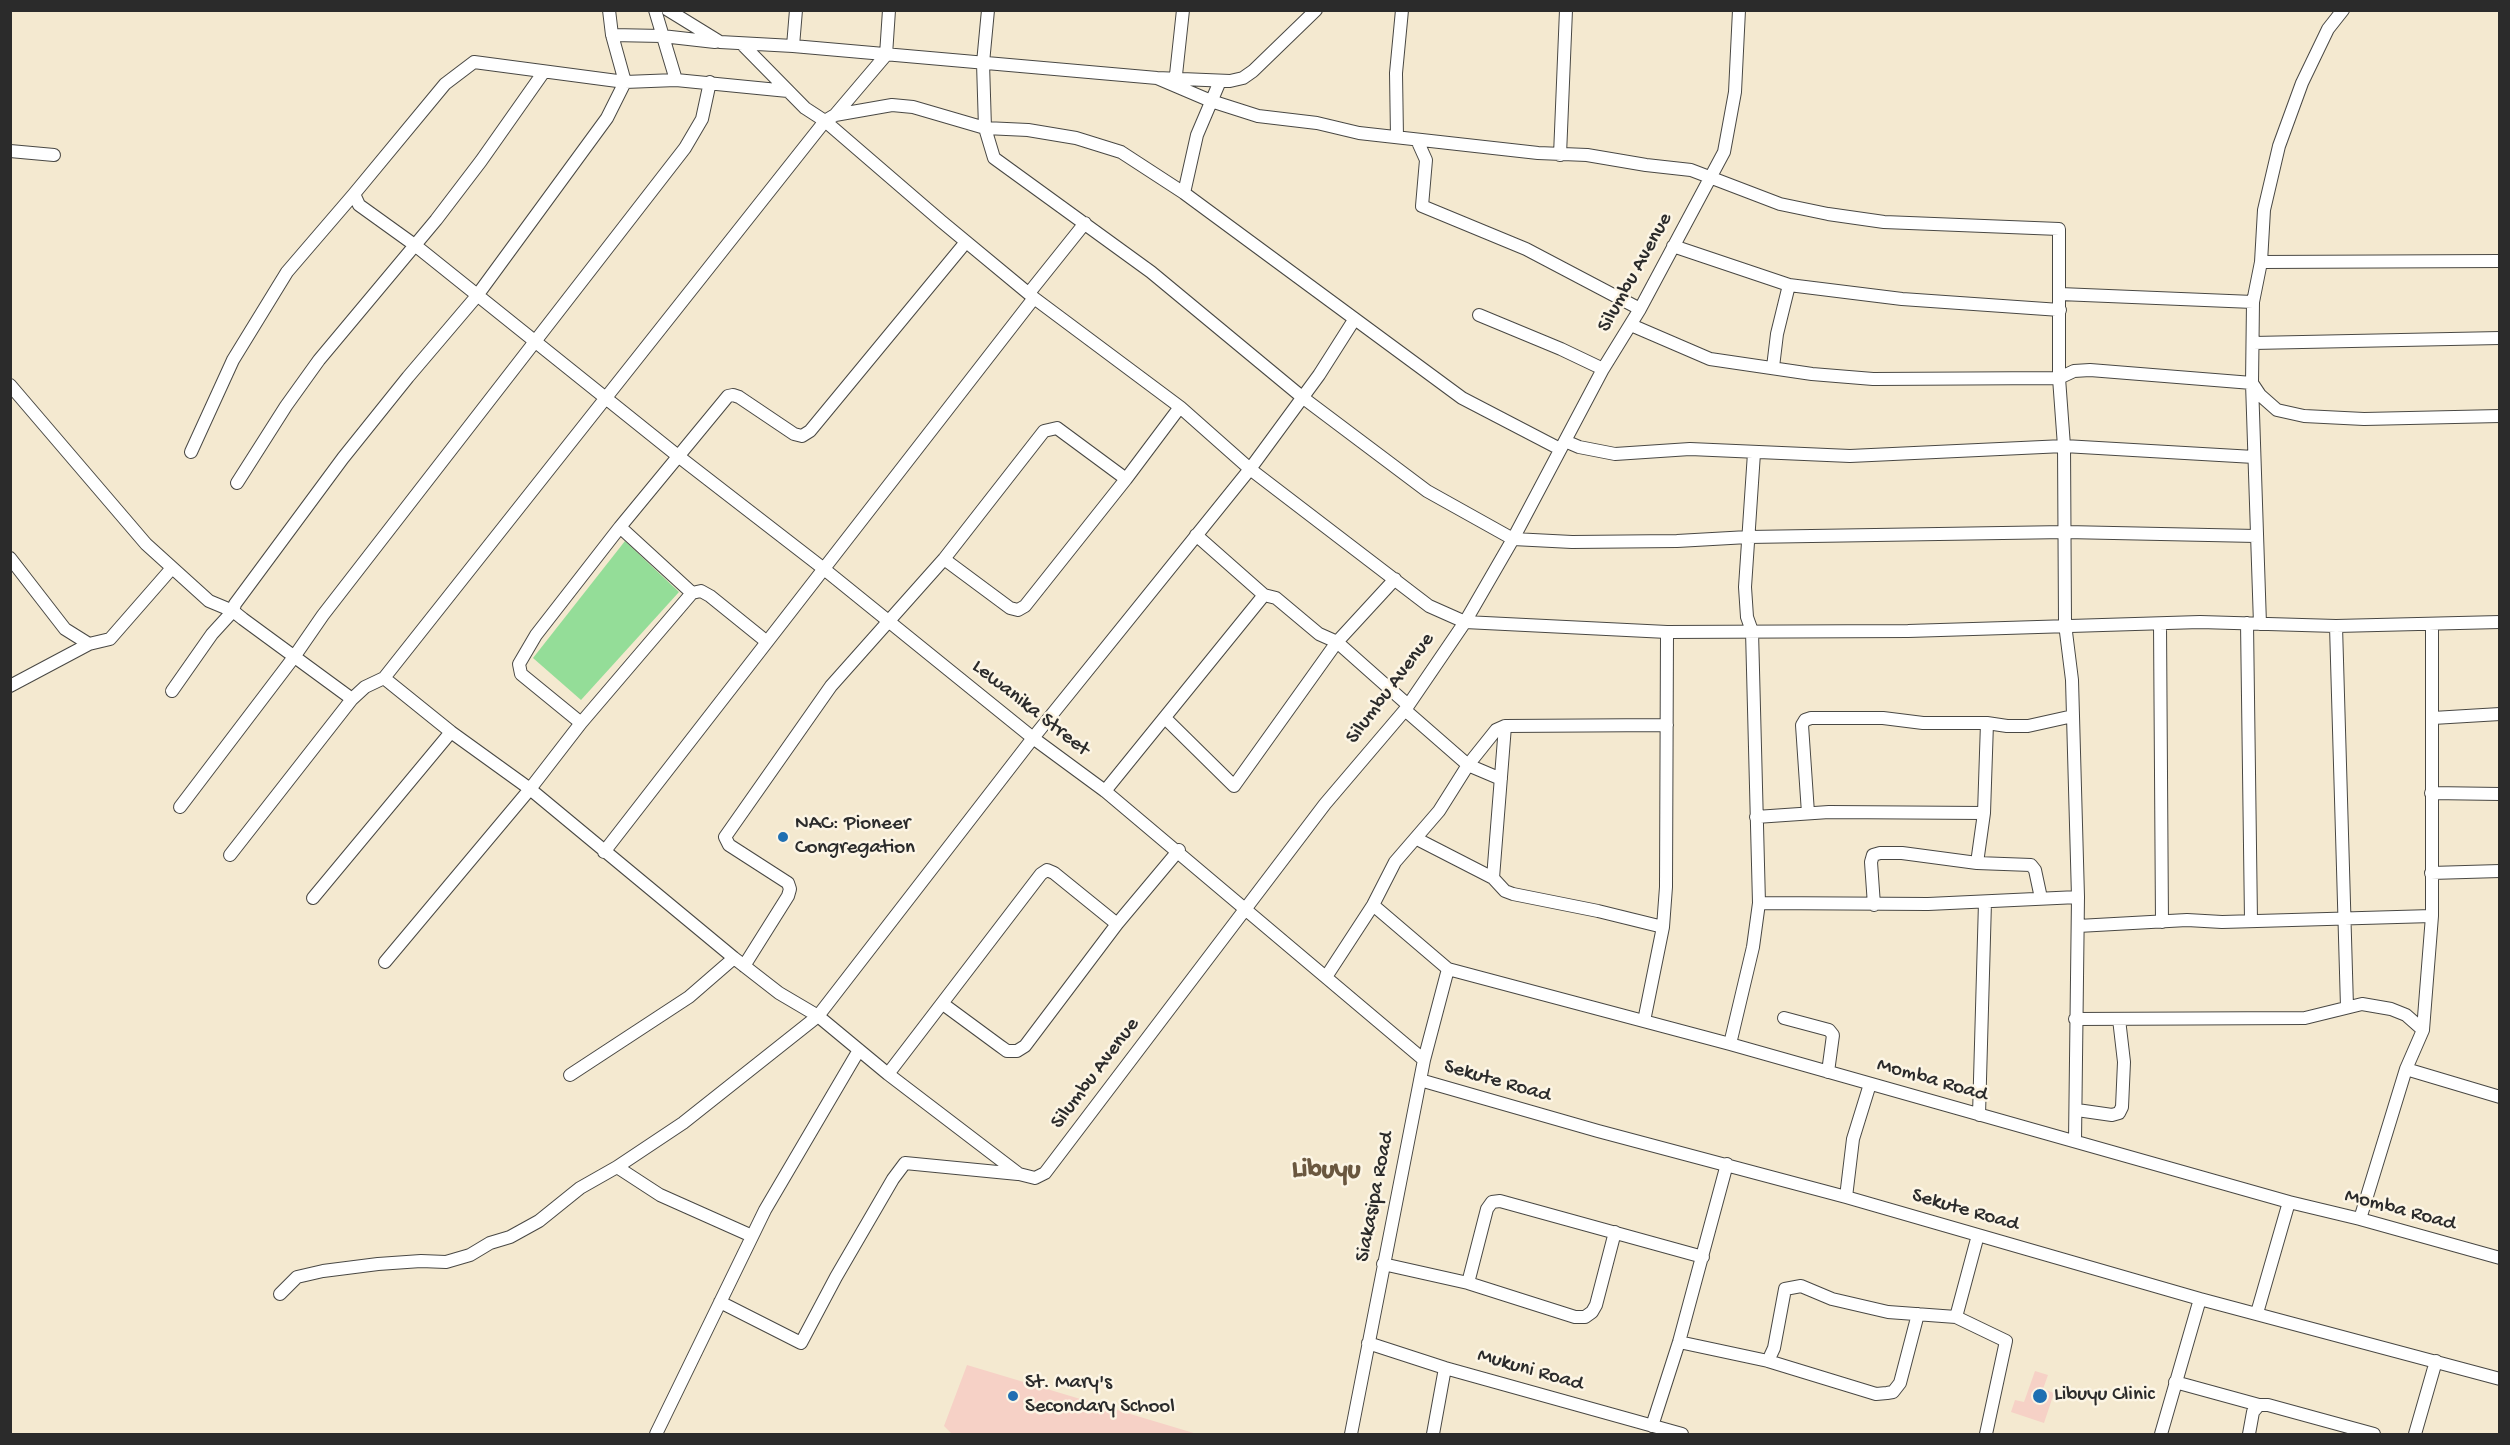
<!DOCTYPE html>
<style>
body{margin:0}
#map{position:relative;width:2510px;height:1445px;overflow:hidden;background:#f4e9d0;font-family:"Gochi Hand",sans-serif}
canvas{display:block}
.frame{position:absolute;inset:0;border:12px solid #2b2b2b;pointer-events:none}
</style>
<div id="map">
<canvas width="2510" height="1445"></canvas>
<div class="frame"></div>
</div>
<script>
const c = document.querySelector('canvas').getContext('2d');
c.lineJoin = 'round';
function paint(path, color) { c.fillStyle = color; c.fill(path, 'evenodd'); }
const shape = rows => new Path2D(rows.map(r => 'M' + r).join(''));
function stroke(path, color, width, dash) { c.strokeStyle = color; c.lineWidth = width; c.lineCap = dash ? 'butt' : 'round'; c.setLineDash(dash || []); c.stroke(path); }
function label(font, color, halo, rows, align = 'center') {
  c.font = font + ' "Gochi Hand",sans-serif'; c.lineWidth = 5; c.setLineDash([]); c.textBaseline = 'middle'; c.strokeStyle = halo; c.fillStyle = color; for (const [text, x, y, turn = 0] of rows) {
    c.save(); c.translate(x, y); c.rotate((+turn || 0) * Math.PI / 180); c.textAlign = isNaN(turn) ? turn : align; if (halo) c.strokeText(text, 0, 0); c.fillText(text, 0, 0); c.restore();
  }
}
paint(shape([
 [967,1365,1197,1434,952,1434,944,1426],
 [2035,1371,2048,1375,2043,1389,2054,1393,2044,1423,2011,1412,2015,1400,2024,1402]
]), '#f6d1c6');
paint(shape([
 [625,541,679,592,581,700,533,658]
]), '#94dd98');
const street = shape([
 [655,10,676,80],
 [668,10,720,42,793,46,1157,78,1230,81,1243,78,1253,71,1316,10],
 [988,10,983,63,985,128,994,158,1151,272,1302,397,1427,491,1513,539,1572,542,1677,541,1748,537,2066,532,2256,536],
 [612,35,662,36,715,42],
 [742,44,805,108,825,121,941,221,1034,298,1180,407,1250,469,1429,606,1465,622,1667,632,1908,631,2200,622,2336,626,2500,622],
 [793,46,796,10],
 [1157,78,1211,101,1258,116,1317,123,1359,133,1538,153,1587,155,1646,165,1691,170,1780,204,1828,214,1884,222,2059,229,2059,378,2064,446,2065,624,2072,680,2078,897,2075,1141],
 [1175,84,1183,10],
 [835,115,892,105,913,107,985,128,1028,130,1076,138,1121,152,1184,193,1462,398,1560,449],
 [1397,137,1396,73,1402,10],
 [1417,140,1426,160,1422,206,1526,249,1640,309],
 [10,151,54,155],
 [1560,155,1566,10],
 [1184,193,1197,135,1220,81],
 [354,194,359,205,416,246,678,456,824,569,1033,738,1105,791,1424,1060],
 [1673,246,1789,285],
 [2261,262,2500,261],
 [1029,293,1085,223],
 [2060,294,2253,302],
 [1479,315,1561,349,1603,369],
 [1631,325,1710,359,1812,374,1873,379,2059,378,2074,371,2090,370,2252,383,2260,395,2277,410,2304,416,2364,419,2500,416],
 [2253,343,2500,338],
 [1773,367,1777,334,1789,285,1902,299,2060,310],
 [10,385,146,544,209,601,233,611,212,634,172,691],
 [1565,441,1579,447,1615,454,1690,449,1850,456,2064,446,2254,457],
 [191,452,233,360,287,272,354,194,445,84,474,62,625,82,676,80,788,91],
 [237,483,286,406,319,360,436,220,481,161,543,73],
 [620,527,692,593],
 [10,558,65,629,89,644,110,639,172,568],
 [944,559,1010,608,1018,610,1025,606,1126,479,1180,407],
 [1395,579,1337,642,1408,705],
 [2247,623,2251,920],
 [2160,624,2162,922],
 [2260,624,2252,383,2253,302,2261,262,2264,210,2279,146,2302,83,2328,29,2343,10],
 [2336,626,2347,1007],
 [384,678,451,732,530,789,734,958,779,993,818,1016,888,1074,1019,1174,1035,1178,1045,1173,1325,804,1405,710,1465,622,1513,539,1603,369,1640,309,1724,152,1735,92,1739,10],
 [10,686,89,644],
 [352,699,243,619,233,611,235,604,343,458,408,377,476,297,607,118,625,82,612,35,609,10],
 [1405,710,1468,765,1501,779],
 [1165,718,1234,786,1337,642,1319,634,1276,598,1264,595],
 [2433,718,2500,714],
 [581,723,521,674,519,664,536,635,620,527,728,396,733,395,739,397,794,434,802,436,810,431,966,242],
 [1105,791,1264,595,1196,535],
 [2431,793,2500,794],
 [180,807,294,657,323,615,685,148,702,119,710,82],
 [1808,813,1802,725,1805,720,1811,718,1883,718,1923,723,1987,723,2007,726,2028,726,2073,716],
 [1756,817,1829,812,1984,813],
 [1417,839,1493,878,1505,891,1513,894,1598,911,1663,927],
 [604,852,1034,298],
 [230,855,352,699,365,687,384,678,825,121,835,115,886,55,889,10],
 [1977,863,1984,813,1987,723],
 [2431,873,2500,871],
 [1493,878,1505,726],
 [313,898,451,732],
 [1759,903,1928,904,2078,897],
 [1373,905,1448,969,1730,1044,2289,1202,2360,1219,2500,1258],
 [1874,905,1871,862,1873,855,1880,853,1902,853,1977,863,2031,865,2035,870,2041,898],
 [2078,926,2187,920,2222,922,2432,916],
 [385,962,530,789,581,723,692,593,701,591,710,596,767,642],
 [744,966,788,896,790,889,788,883,729,845,725,837,831,686,944,559,1044,431,1057,428,1126,479],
 [1326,977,1373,905,1395,862,1439,811,1468,765,1496,730,1505,726,1667,725],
 [943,1004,1000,1046,1007,1051,1017,1051,1025,1046,1117,924],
 [1784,1018,1829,1030,1833,1035,1828,1072],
 [2075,1019,2305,1018,2362,1004,2391,1009,2406,1015,2423,1030],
 [1644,1021,1663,927,1666,887,1667,632],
 [1730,1044,1753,947,1759,903,1752,631,1747,617,1745,587,1754,453],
 [2406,1069,2500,1097],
 [888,1074,1041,874,1047,870,1054,873,1117,924,1179,850],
 [570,1075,689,997,734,958],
 [1420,1080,1598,1131,1846,1197,2200,1299,2500,1379],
 [2077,1110,2112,1115,2119,1113,2122,1107,2124,1062,2119,1019],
 [1979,1115,1985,902],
 [617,1167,660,1195,752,1236],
 [1846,1197,1853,1139,1870,1084],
 [2360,1219,2406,1069,2423,1030,2432,916,2432,624],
 [1383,1264,1468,1283,1575,1317,1585,1317,1592,1312,1596,1305,1615,1232],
 [1468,1283,1487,1209,1492,1202,1500,1201,1703,1257],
 [280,1294,297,1277,323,1271,378,1264,421,1261,446,1262,470,1255,490,1243,510,1237,539,1221,580,1188,617,1167,683,1123,818,1016,1033,738,1250,469,1319,375,1354,320],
 [720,1302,801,1343,836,1277,893,1179,905,1163,1018,1174],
 [2257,1313,2289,1202],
 [1956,1317,1978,1235],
 [1679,1342,1768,1361,1876,1394,1887,1393,1893,1392,1900,1383,1918,1314],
 [1368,1343,1445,1368,1682,1434],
 [1768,1361,1774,1348,1785,1289,1801,1286,1832,1299,1888,1312,1956,1317,2006,1341,1986,1434],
 [2175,1382,2259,1405],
 [1652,1426,1679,1342,1727,1164],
 [656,1434,765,1210,859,1050],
 [1351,1434,1424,1060,1448,969],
 [1433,1434,1445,1368],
 [2161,1434,2200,1299],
 [2249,1434,2253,1412,2259,1405,2268,1405,2374,1434],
 [2415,1434,2436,1361]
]);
stroke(street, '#494844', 14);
stroke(street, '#fff', 12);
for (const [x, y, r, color] of [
 [783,837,6,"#1f6fb2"],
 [1013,1396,6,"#1f6fb2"],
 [2040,1396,8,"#1f6fb2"]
]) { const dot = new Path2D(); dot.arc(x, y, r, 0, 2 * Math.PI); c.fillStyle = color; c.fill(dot); stroke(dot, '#fcf5e5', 2); }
label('21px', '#2b2b2b', '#fcf5e5', [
 ["Silumbu Avenue",1636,273,-61],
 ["Silumbu Avenue",1391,689,-53],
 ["Lewanika Street",1030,709,38],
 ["Silumbu Avenue",1096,1074,-53],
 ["Momba Road",1932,1081,16],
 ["Sekute Road",1497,1082,16],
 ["Siakasipa Road",1376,1197,-79],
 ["Sekute Road",1965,1211,16],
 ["Momba Road",2400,1211,15],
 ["Mukuni Road",1530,1371,16]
]);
label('21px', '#2b2b2b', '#fcf5e5', [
 ["NAC: Pioneer",795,825],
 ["Congregation",795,849],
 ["St. Mary's",1025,1384],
 ["Secondary School",1025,1408],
 ["Libuyu Clinic",2054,1396]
], 'left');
label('bold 27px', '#6a573f', '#fcf5e5', [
 ["Libuyu",1326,1172]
]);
</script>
